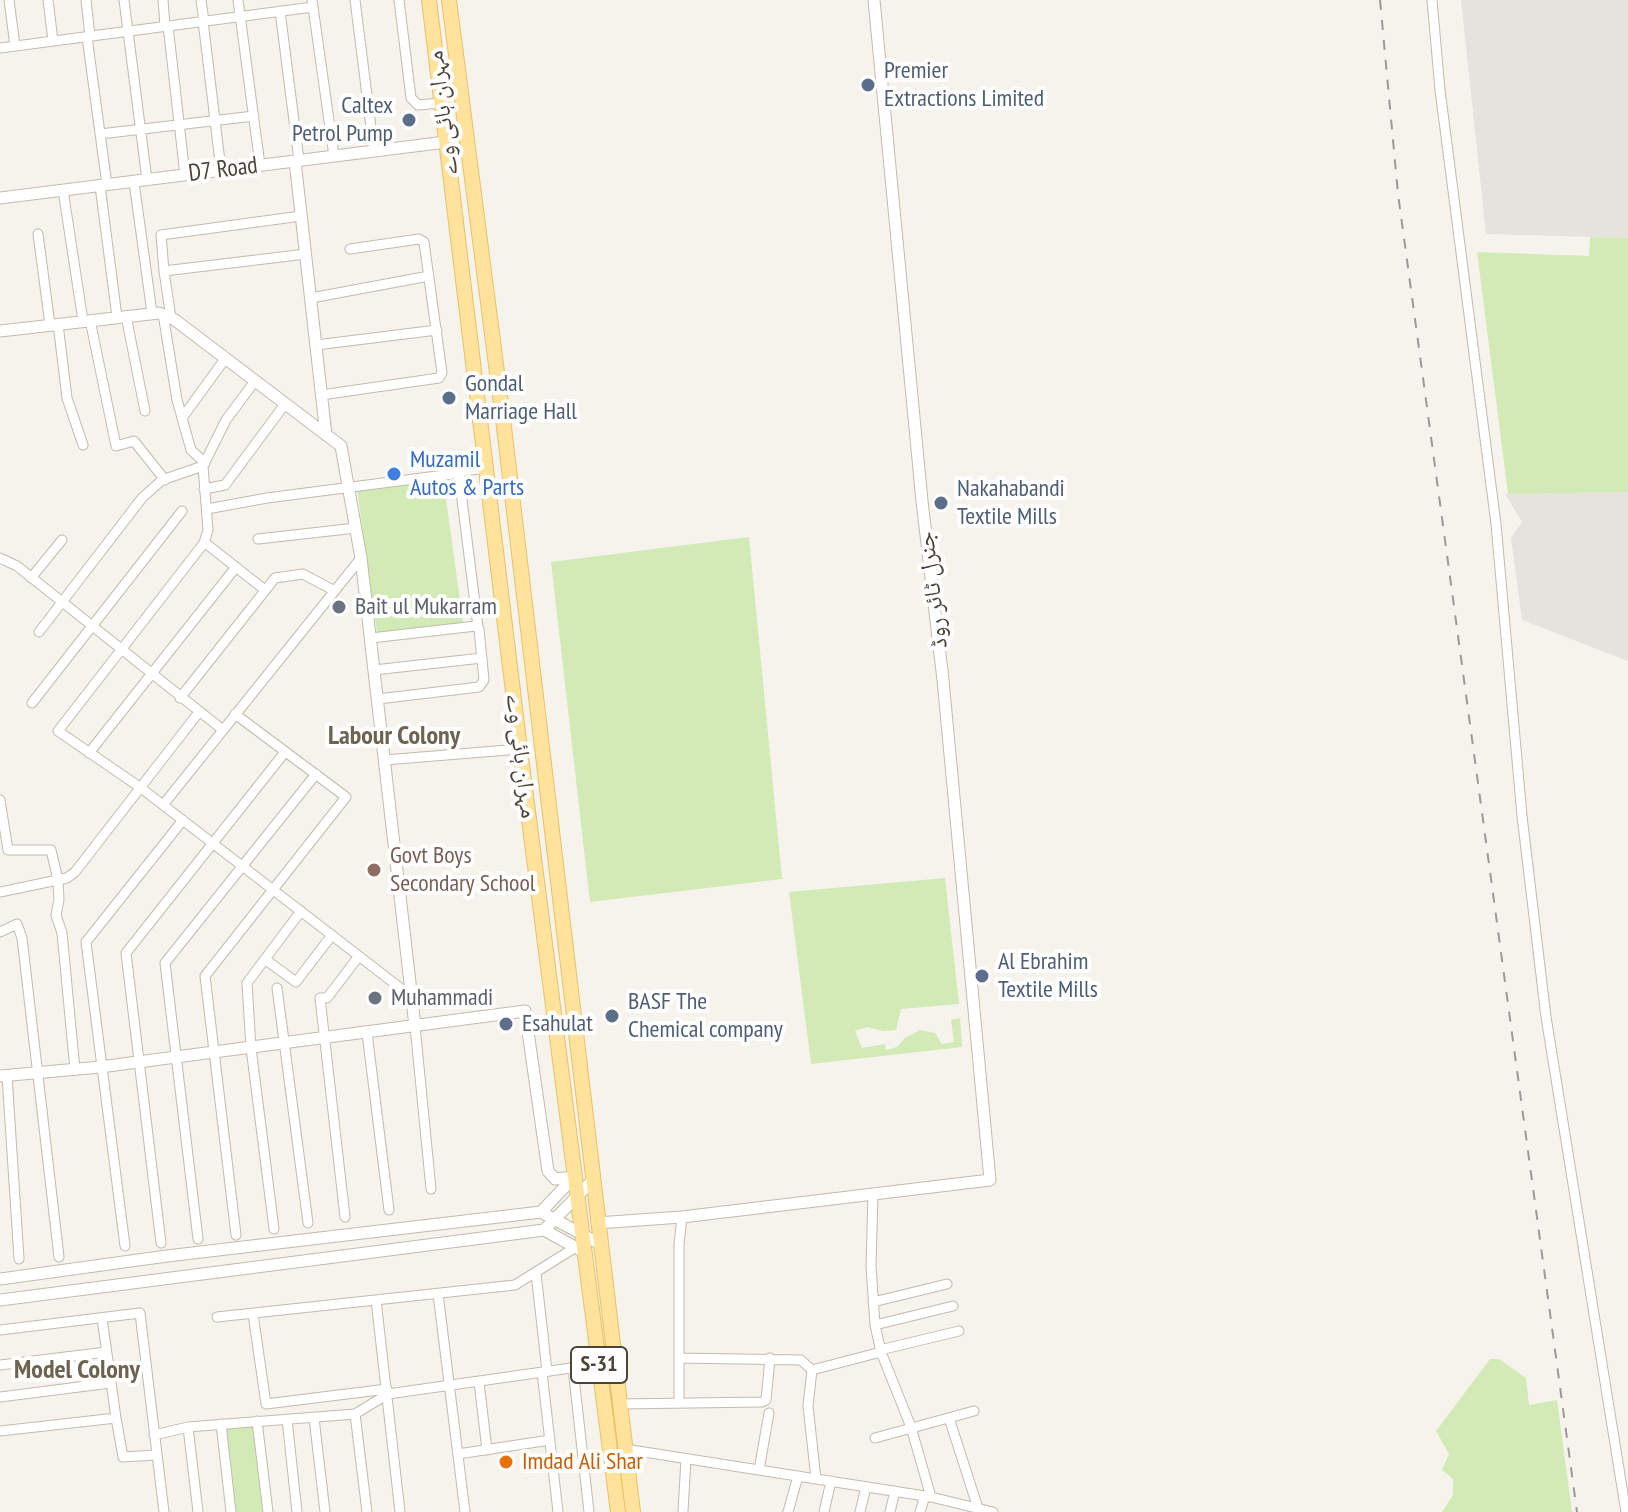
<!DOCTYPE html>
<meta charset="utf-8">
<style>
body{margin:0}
canvas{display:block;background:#f6f3ec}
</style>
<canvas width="1628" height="1512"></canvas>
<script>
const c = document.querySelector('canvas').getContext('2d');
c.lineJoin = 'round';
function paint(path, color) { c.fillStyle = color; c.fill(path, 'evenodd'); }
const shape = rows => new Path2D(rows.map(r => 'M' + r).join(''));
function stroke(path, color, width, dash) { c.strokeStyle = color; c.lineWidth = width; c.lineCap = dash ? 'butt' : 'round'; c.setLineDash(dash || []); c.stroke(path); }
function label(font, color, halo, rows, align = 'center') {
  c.font = font + ' "PT Sans Narrow","Noto Naskh Arabic",sans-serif'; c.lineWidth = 8; c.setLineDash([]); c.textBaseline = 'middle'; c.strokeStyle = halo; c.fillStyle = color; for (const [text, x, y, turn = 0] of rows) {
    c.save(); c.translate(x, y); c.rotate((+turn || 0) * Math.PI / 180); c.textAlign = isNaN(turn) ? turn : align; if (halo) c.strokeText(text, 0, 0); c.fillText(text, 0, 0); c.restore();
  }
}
paint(shape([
 [1461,0,1628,0,1628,238,1486,234],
 [1628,492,1628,661,1522,620,1511,538,1522,522,1505,494]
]), '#e6e2dd');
paint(shape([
 [1590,237,1628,238,1628,492,1508,494,1477,252,1589,256],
 [443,477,463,622,377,634,357,489],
 [749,537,782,879,590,902,551,562],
 [945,878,959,1004,901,1009,896,1030,883,1031,867,1027,855,1031,862,1048,885,1044,886,1050,897,1047,905,1038,920,1030,935,1033,942,1044,954,1042,951,1020,960,1018,962,1047,811,1064,789,892],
 [1490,1359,1499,1359,1526,1378,1529,1405,1557,1400,1572,1512,1442,1512,1453,1495,1453,1479,1442,1470,1449,1454,1436,1431],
 [253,1424,265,1512,233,1512,225,1427]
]), '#d2eab5');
const minor = shape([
 [9,0,15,46],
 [48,0,53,41],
 [86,0,90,36],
 [124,0,147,180],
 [163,0,165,26],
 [201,0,204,21],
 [238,0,260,165],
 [312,0,334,156],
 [355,0,374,151],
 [399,0,411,98,418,105,441,103],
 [1432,0,1440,90,1496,524,1522,816,1546,1017,1626,1512],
 [280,11,299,160],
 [203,21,221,170],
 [168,26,185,175],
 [87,37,107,185],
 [0,48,313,7],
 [100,134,254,116],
 [134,182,152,313],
 [100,186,117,317],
 [63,190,83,321],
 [38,234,50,325],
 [164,271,161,235,301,216],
 [311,298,429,276],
 [163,314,177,400,191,450,205,463],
 [126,316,145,411],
 [171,318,164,271,306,254],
 [90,320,116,446,134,441,165,480],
 [58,324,67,398,83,445],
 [316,345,437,330],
 [321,395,439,378,442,373,424,242,419,239,350,249],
 [182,418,225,359],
 [203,466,208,530,204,543,58,731,141,788,412,997],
 [204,489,225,485,285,404],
 [207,509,267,498,460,473],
 [258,539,356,528],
 [204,542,265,590],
 [0,558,17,566,223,730],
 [31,578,62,540],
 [478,627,459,476,463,471,486,468],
 [39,632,142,498,162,480,203,466,226,420,255,381],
 [371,638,476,626,479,629,484,680,479,687,378,699],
 [374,670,482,658],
 [180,698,275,578,303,574,335,591],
 [32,703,182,511],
 [235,714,346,797,205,976,236,1235],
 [89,753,236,567],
 [385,760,520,749],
 [0,800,8,850,51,850,58,880,59,900,56,915,62,933,75,1070],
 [163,805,361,558],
 [0,892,67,878,75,872,199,712],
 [0,932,17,924,22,938,59,1257],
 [266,960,296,982,332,935],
 [277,988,308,1223],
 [415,1026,431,1189],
 [367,1033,389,1210],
 [7,1076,19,1259],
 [873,1194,871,1266,875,1325,881,1352,911,1427,931,1497],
 [345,1217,320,998,327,998,359,956],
 [274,1229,251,1048,247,983,301,911],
 [198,1239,165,963,316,774],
 [161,1243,126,953,285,752],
 [125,1246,86,942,183,820],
 [536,1273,547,1371],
 [438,1294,465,1512],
 [376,1300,400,1512],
 [873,1302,947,1284],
 [253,1314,266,1404,387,1389],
 [217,1317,515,1285,576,1247],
 [875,1325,953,1306],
 [0,1330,140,1313,164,1512],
 [880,1350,959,1331],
 [679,1358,801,1360,812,1370],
 [0,1365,106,1352],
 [573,1368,589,1512],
 [542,1372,558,1512],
 [479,1382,487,1450],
 [0,1397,110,1383],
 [679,1403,679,1244,682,1217],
 [619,1404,762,1402,766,1400,770,1358],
 [355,1414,367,1512],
 [116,1418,123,1457,156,1455],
 [314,1418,325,1512],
 [949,1418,978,1508],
 [287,1419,297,1512],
 [257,1421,268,1512],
 [221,1424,231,1512],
 [188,1427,198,1512],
 [0,1431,116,1418,102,1318],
 [154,1435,188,1427,355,1414,388,1394,599,1364],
 [875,1438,974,1411],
 [625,1449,931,1497,993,1512],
 [458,1454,550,1440],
 [759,1470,769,1413],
 [816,1479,808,1406,812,1370,881,1352],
 [683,1511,686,1459],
 [788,1512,798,1476],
 [824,1512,831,1481],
 [860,1512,866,1487],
 [890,1512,895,1491],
 [920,1512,925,1496]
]);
const tertiary = shape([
 [295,161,326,435],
 [0,198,446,142],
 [0,331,159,313,175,320,341,446,361,558,415,1026],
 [0,1076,100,1067,525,1011,548,1171,555,1179,574,1177],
 [541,1212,574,1177],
 [597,1223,682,1217,990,1180,943,680,922,501,874,0],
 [544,1230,584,1252],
 [0,1279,167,1256,541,1212,600,1244],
 [0,1300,544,1230,593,1180]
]);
const primary = shape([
 [429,0,520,749,618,1512],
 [449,0,503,419,633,1512]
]);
stroke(minor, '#c2bbae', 11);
stroke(tertiary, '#c2bbae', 13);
stroke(primary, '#e6c16a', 16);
stroke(minor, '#fff', 9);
stroke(tertiary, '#fff', 11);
stroke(primary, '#ffe39c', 14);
stroke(shape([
 [1380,0,1398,194,1577,1512]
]), '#9a9a9a', 2, [10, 10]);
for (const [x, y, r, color] of [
 [868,85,8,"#5c6f8a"],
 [409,120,8,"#5c6f8a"],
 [449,398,8,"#5c6f8a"],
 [394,474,8,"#3f7fe0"],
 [941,503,8,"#5c6f8a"],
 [339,607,8,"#6b7280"],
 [374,870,8,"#8d6e63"],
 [982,976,8,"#5c6f8a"],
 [375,998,8,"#6b7280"],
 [612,1016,8,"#5c6f8a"],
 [506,1024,8,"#5c6f8a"],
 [506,1462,8,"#e8710a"]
]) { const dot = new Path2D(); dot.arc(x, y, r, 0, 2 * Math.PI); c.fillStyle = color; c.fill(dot); stroke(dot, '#fff', 3); }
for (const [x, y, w] of [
 [599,1365,56]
]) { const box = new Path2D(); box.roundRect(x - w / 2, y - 18, w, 36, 6); c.fillStyle = '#fff'; c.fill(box); stroke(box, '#4b4439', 2); }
label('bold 22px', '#4b4439', null, [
 ["S-31",599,1365]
]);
label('24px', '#4e5e75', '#fff', [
 ["Premier",884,71],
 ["Extractions Limited",884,99],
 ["Caltex",393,106,"right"],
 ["Petrol Pump",393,134,"right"],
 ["Gondal",465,384],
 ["Marriage Hall",465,412],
 ["Nakahabandi",957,489],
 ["Textile Mills",957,517],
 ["Al Ebrahim",998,962],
 ["Textile Mills",998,990],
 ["BASF The",628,1002],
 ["Chemical company",628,1030],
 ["Esahulat",522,1024]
], 'left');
label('24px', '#4b4439', '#fff', [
 ["مہران ہائی وے",443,113,-97],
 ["D7 Road",223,170,-7],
 ["جنرل ٹائر روڈ",933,590,-97],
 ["مہران ہائی وے",521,756,83]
]);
label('24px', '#366cbe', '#fff', [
 ["Muzamil",410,460],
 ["Autos & Parts",410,488]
], 'left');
label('24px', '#5b616d', '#fff', [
 ["Bait ul Mukarram",355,607],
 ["Muhammadi",391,998]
], 'left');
label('24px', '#785e54', '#fff', [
 ["Govt Boys",390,856],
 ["Secondary School",390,884]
], 'left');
label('24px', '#c56008', '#fff', [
 ["Imdad Ali Shar",522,1462]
], 'left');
label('bold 26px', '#6e6250', '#fff', [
 ["Labour Colony",394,737],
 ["Model Colony",77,1371]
]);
</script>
